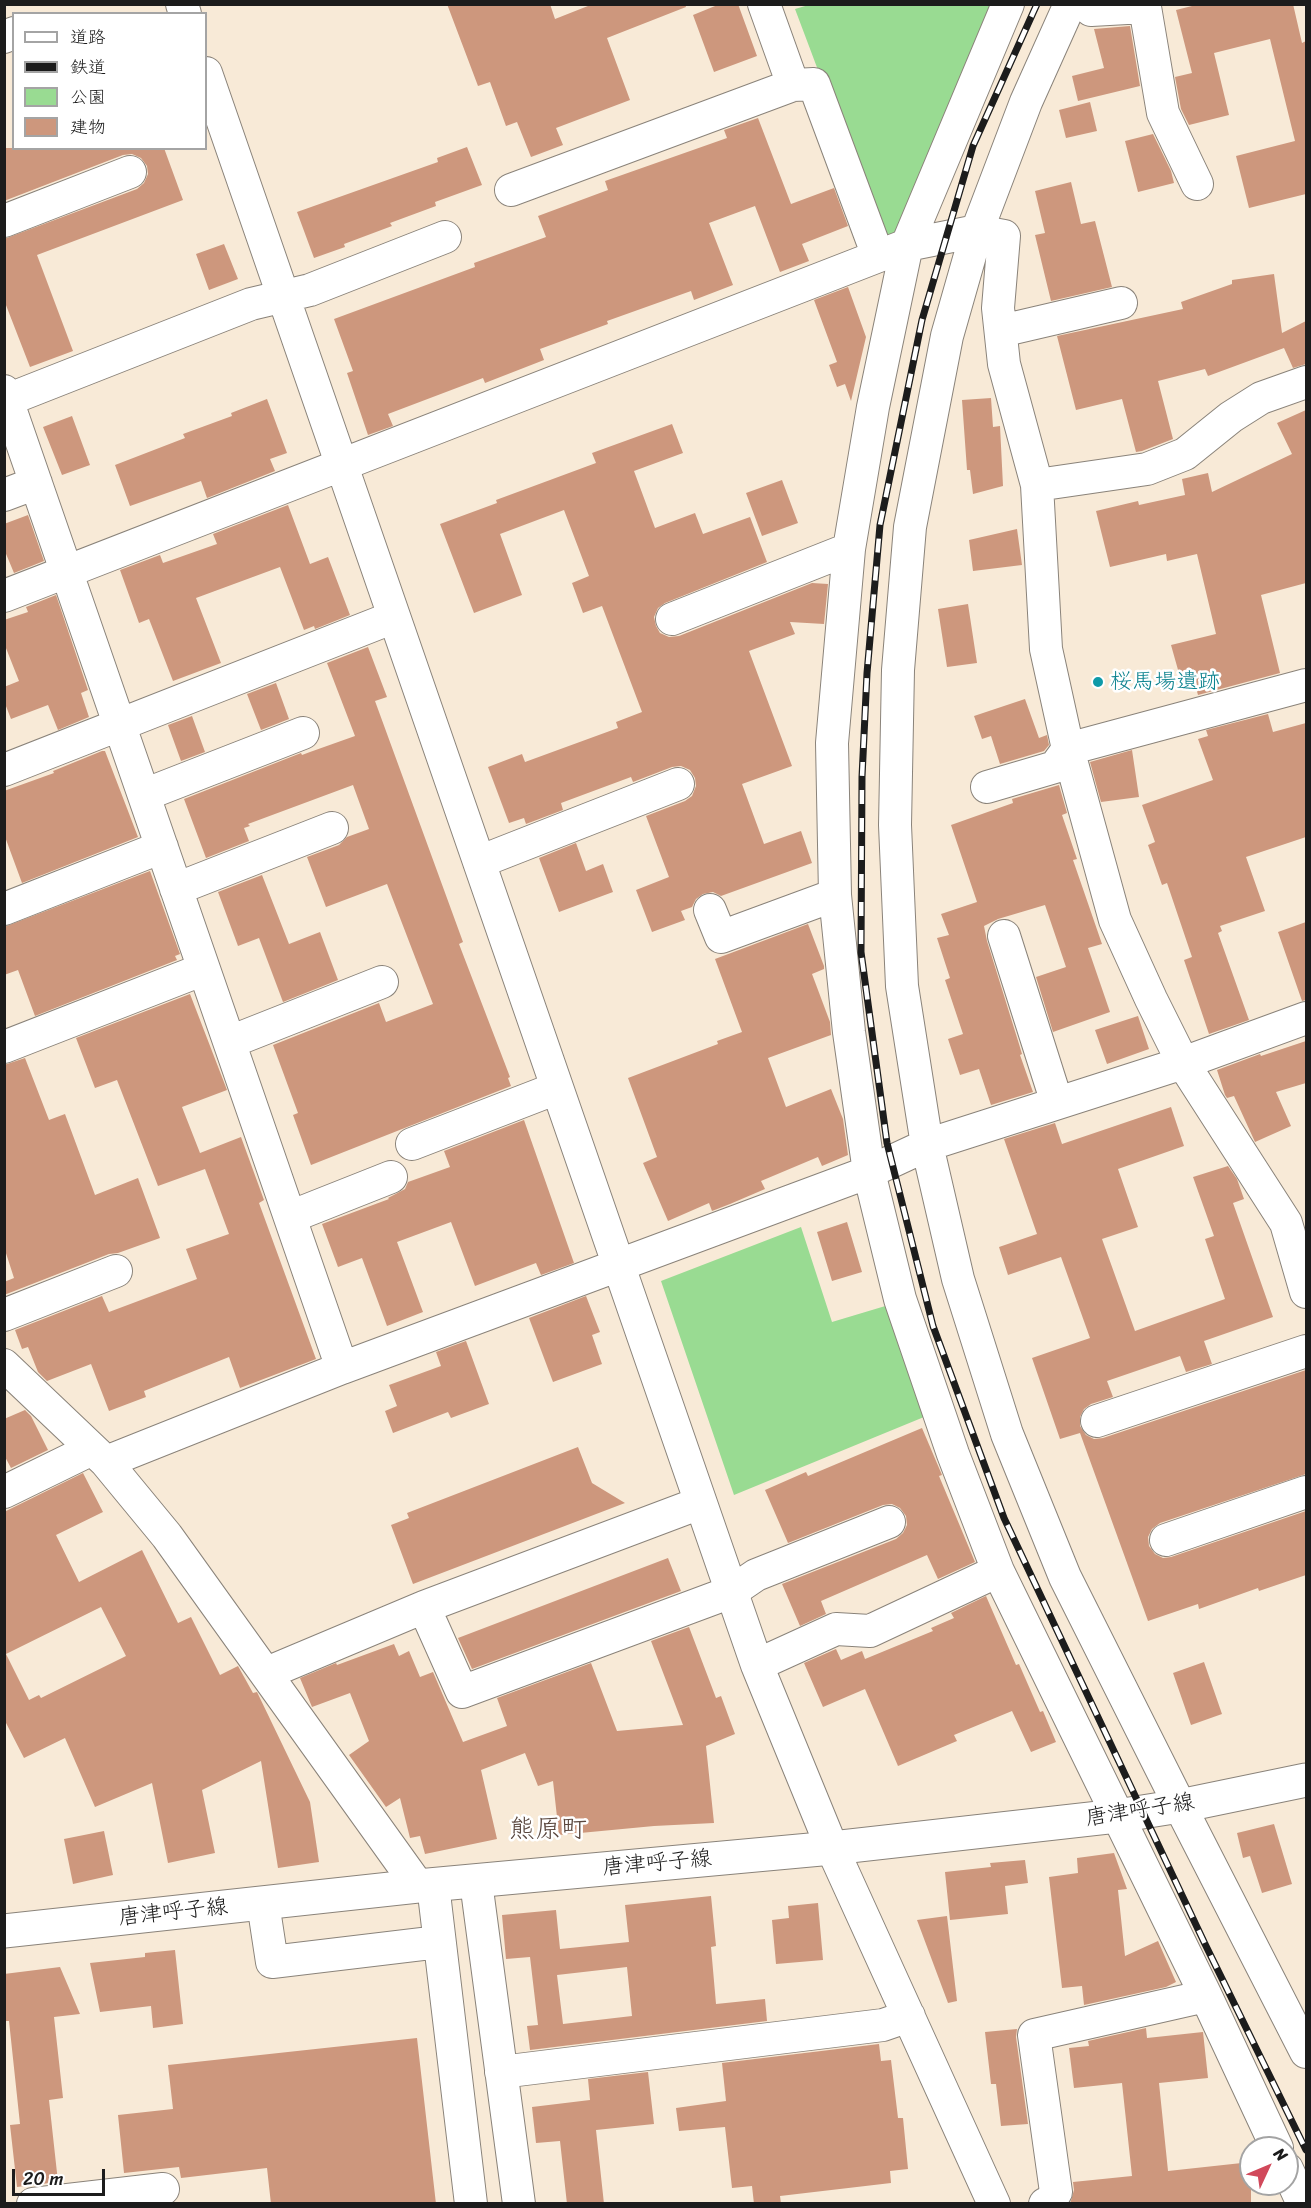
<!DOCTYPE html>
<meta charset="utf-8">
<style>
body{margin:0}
#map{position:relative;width:1311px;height:2208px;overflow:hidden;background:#f8ead7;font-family:Sriracha,"Klee One",sans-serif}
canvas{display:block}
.frame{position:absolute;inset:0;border:6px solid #1c1c1c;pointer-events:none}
.legend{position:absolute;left:12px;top:12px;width:195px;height:138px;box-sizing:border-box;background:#fff;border:2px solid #a4a4a4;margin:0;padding:8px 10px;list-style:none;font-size:18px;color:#1c1c1c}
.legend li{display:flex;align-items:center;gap:12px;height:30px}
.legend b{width:30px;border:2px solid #a4a4a4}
.north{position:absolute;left:1239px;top:2136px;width:60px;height:60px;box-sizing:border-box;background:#fff;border:2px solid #a4a4a4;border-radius:50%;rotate:46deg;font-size:16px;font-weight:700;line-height:24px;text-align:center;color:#1c1c1c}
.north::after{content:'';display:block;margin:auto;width:21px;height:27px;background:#d1495b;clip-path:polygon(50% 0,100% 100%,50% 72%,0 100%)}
.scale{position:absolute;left:12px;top:2169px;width:93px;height:27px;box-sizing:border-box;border:3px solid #1c1c1c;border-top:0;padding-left:8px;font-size:18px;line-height:21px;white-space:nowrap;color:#1c1c1c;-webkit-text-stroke:4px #fff;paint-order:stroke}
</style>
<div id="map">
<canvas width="1311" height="2208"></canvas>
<div class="frame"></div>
<ul class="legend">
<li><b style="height:8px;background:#fff"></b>道路</li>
<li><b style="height:8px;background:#1c1c1c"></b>鉄道</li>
<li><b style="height:16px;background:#99db92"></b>公園</li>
<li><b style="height:16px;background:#cd977d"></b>建物</li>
</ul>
<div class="north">N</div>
<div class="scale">20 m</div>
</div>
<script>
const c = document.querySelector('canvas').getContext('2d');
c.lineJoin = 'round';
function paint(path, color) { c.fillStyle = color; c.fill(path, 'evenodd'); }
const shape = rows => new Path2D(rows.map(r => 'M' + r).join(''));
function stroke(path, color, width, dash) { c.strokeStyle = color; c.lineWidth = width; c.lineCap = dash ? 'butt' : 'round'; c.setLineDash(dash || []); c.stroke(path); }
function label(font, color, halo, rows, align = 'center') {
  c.font = font + ' Sriracha,"Klee One",sans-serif'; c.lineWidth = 5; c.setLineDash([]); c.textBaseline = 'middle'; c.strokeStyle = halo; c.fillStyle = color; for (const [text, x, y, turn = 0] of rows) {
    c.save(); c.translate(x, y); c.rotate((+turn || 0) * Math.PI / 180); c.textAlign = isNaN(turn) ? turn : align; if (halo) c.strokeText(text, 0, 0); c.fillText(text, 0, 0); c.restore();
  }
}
paint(shape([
 [812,4,995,5,900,233,882,240,795,9],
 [801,1227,832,1322,892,1304,924,1417,734,1495,661,1281]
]), '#99db92');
paint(shape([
 [447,4,550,4,555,19,593,4,685,4,686,7,607,38,630,100,556,128,563,145,531,157,517,122,506,126,490,82,478,86],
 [720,4,738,4,757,56,714,72,693,15],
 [1200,4,1293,4,1302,43,1306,41,1306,194,1249,208,1236,156,1295,141,1270,39,1214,53,1229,115,1189,125,1181,109,1175,77,1192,73,1176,10],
 [1130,26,1140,86,1078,101,1072,76,1104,68,1094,29],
 [1090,102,1097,131,1066,138,1059,110],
 [758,118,791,204,834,188,848,226,802,244,809,261,780,272,755,206,709,223,733,285,694,300,691,291,607,321,608,324,540,349,544,360,485,383,483,378,388,414,393,426,368,435,347,373,353,371,334,319,475,267,474,263,546,237,538,216,608,190,605,181,727,138,724,130],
 [1153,134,1171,171,1174,183,1138,192,1125,141],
 [467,147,482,185,435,202,436,206,390,223,392,226,344,244,345,247,314,258,297,212,438,162,437,158],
 [4,148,164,148,183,200,37,255,73,351,30,367,4,300,4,239,137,189,144,183,148,174,147,166,141,158,132,154,123,155,4,201],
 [1071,182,1081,224,1095,221,1112,287,1051,301,1035,235,1045,233,1035,191],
 [224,244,238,279,209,290,196,254],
 [1274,274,1282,333,1306,321,1306,364,1293,368,1284,348,1208,376,1205,369,1158,381,1173,439,1142,451,1136,452,1122,399,1076,410,1057,336,1183,309,1181,302,1232,284,1232,280],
 [848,287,866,337,851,401,845,384,837,387,829,365,837,362,814,300],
 [991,398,993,427,1000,426,1003,486,973,494,970,470,967,470,962,400],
 [267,399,287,453,270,459,275,471,207,498,201,481,130,506,115,465,185,438,183,434,232,416,231,413],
 [1306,410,1306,583,1261,595,1280,673,1198,695,1194,681,1182,684,1171,645,1216,634,1197,554,1167,561,1166,554,1110,567,1096,511,1138,501,1139,505,1185,495,1182,479,1208,473,1212,492,1292,454,1277,423],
 [72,416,90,465,62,475,43,427],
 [672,424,683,453,634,471,655,528,695,513,703,534,750,517,767,562,665,603,658,608,654,617,656,626,660,633,669,637,679,636,812,583,828,584,824,624,790,622,795,634,749,651,792,766,742,784,764,844,801,831,812,863,721,896,713,892,703,894,696,899,692,907,681,911,685,920,652,932,636,890,669,877,646,816,685,801,692,796,696,786,695,778,690,770,681,766,672,767,633,782,631,777,561,803,563,810,526,824,524,818,509,823,488,767,522,754,525,762,618,728,616,722,642,712,602,606,583,613,572,583,589,576,564,510,500,534,522,595,474,613,440,524,497,503,496,500,596,463,592,453],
 [782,480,798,523,762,536,746,493],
 [288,505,310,564,328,557,350,615,315,629,314,626,304,630,280,567,196,598,221,663,173,681,149,619,139,623,120,570,160,555,163,563,217,544,213,534],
 [28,515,44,561,14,573,4,549,4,524],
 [1017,529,1022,565,973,571,969,540],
 [56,595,88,690,81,693,89,717,58,730,48,705,11,719,4,701,4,687,19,681,4,643,4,620,28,612,26,607],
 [968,604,977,663,947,667,938,609],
 [368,647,387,697,375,701,463,942,459,944,510,1077,508,1078,511,1086,311,1165,293,1115,298,1113,273,1045,379,1003,386,1022,433,1004,387,884,326,907,307,857,339,845,347,837,369,829,353,785,248,824,250,826,244,828,249,841,206,858,184,799,301,753,302,755,310,752,355,736,327,663],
 [276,683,289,719,261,730,247,694],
 [1025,699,1039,738,1047,735,1049,745,1044,751,1000,764,991,736,982,739,974,716],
 [1268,714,1273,732,1306,723,1306,837,1246,857,1265,911,1220,926,1222,931,1218,933,1249,1020,1209,1034,1184,960,1192,957,1167,883,1162,885,1148,845,1155,842,1142,805,1213,780,1198,739,1208,736,1206,730],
 [192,716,205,752,181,761,168,725],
 [1132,750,1139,797,1101,802,1090,762],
 [102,751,105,751,138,837,22,883,4,834,4,791,54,773,53,771],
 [1059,785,1067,813,1062,815,1077,859,1073,860,1102,944,1088,948,1110,1012,1053,1032,1036,977,1066,967,1045,905,998,919,984,926,987,941,1019,1044,1022,1054,1020,1055,1033,1092,991,1105,979,1069,960,1075,948,1039,963,1034,945,980,950,978,937,938,949,935,941,914,977,902,951,825,1013,803,1012,799],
 [576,843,586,871,603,864,613,892,559,912,539,858],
 [150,871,180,954,175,956,177,960,35,1016,18,970,4,975,4,927],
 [262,875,289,944,320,932,338,980,283,1002,259,938,238,946,218,892],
 [1306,922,1306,1000,1302,1001,1278,932],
 [808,924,824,966,824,969,812,974,830,1022,831,1035,768,1058,786,1107,831,1089,843,1119,848,1155,822,1166,818,1157,761,1181,765,1189,730,1204,712,1211,709,1203,668,1221,643,1163,657,1157,628,1078,718,1044,717,1041,742,1032,715,959],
 [190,994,227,1090,182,1107,200,1153,241,1137,264,1200,259,1203,316,1359,240,1388,229,1357,144,1391,146,1397,109,1411,91,1364,47,1381,38,1372,28,1347,22,1349,15,1330,102,1296,109,1312,197,1279,186,1249,229,1234,205,1169,158,1186,117,1080,95,1088,76,1038],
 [1138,1016,1149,1049,1107,1064,1095,1030],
 [1306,1041,1306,1083,1276,1092,1291,1126,1255,1142,1234,1096,1227,1098,1225,1095,1217,1070,1260,1054,1261,1056],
 [25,1058,49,1120,65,1114,95,1195,138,1178,160,1238,118,1253,109,1254,4,1295,4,1282,14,1278,4,1247,4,1065],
 [1171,1107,1184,1146,1118,1169,1138,1227,1102,1239,1135,1331,1225,1299,1205,1239,1214,1236,1193,1177,1228,1166,1237,1179,1244,1199,1233,1203,1273,1317,1204,1341,1212,1364,1186,1372,1180,1356,1107,1381,1113,1397,1091,1404,1084,1409,1080,1417,1080,1426,1086,1435,1094,1439,1103,1438,1306,1370,1306,1474,1160,1523,1152,1529,1148,1537,1149,1546,1155,1554,1163,1558,1171,1557,1306,1511,1306,1575,1259,1591,1258,1588,1199,1609,1198,1604,1148,1621,1080,1433,1060,1439,1032,1358,1090,1338,1061,1257,1008,1275,999,1247,1037,1234,1004,1139,1055,1123,1062,1144],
 [524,1120,574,1263,541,1275,536,1263,475,1286,451,1222,397,1242,423,1312,387,1326,362,1258,338,1267,322,1224,389,1199,388,1198,405,1189,408,1182,450,1167,444,1151],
 [847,1222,862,1272,832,1281,817,1232],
 [586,1296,600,1332,592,1335,602,1364,553,1382,529,1318],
 [466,1341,489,1404,451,1418,448,1412,393,1433,385,1411,397,1406,389,1385,441,1366,436,1352],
 [25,1410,31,1416,48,1450,11,1468,4,1455,4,1419],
 [922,1428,942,1475,939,1476,975,1562,938,1579,927,1555,821,1601,826,1614,800,1626,782,1584,896,1539,903,1533,907,1525,906,1516,900,1508,892,1504,883,1505,788,1543,765,1490,806,1472,808,1476],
 [578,1447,592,1483,625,1503,413,1584,391,1525,409,1518,407,1513],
 [83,1473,103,1512,56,1535,79,1582,142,1550,178,1623,191,1617,220,1675,238,1666,253,1693,257,1692,310,1802,319,1862,278,1868,261,1761,202,1790,215,1853,168,1863,152,1783,95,1807,65,1738,24,1758,4,1719,4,1512],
 [101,1607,126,1656,41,1698,39,1695,29,1700,6,1654],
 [668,1558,681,1591,472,1669,458,1638],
 [986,1596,1016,1665,1019,1664,1040,1712,1043,1711,1056,1742,1031,1752,1012,1711,954,1735,957,1741,898,1766,865,1689,823,1707,804,1663,836,1649,841,1660,862,1651,865,1659,933,1631,931,1628,954,1618,951,1613],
 [689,1627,716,1698,721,1696,735,1734,706,1746,714,1823,654,1826,559,1835,553,1781,538,1786,525,1753,481,1770,497,1839,425,1854,420,1836,410,1838,400,1798,386,1807,349,1755,369,1741,350,1693,312,1707,300,1678,336,1663,337,1665,394,1644,399,1656,409,1651,420,1677,433,1672,463,1742,507,1726,497,1698,591,1663,617,1731,683,1725,651,1641],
 [1204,1662,1222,1714,1191,1725,1173,1673],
 [1274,1824,1292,1884,1262,1893,1250,1856,1243,1858,1237,1833],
 [104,1831,113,1875,73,1884,64,1839],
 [1114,1853,1127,1889,1118,1890,1125,1956,1158,1941,1176,1982,1166,1987,1084,2005,1082,1986,1062,1988,1049,1877,1078,1873,1077,1858],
 [1025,1860,1028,1883,1005,1886,1008,1914,950,1920,945,1872,991,1867,990,1863],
 [711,1896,716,1946,711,1947,716,2004,765,1999,767,2021,530,2050,527,2026,538,2025,530,1957,506,1959,502,1915,556,1910,560,1949,629,1942,625,1905],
 [627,1967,632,2016,563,2024,557,1975],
 [818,1903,823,1960,776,1964,772,1920,789,1918,788,1906],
 [947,1916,957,2001,948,2003,917,1920],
 [175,1950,183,2024,153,2028,151,2006,100,2012,90,1963,145,1957,145,1953],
 [60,1967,80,2014,54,2017,63,2098,49,2100,58,2182,17,2187,10,2125,20,2124,9,2021,4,2021,4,1974],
 [1146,2028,1147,2038,1203,2032,1208,2078,1159,2083,1168,2171,1251,2162,1251,2204,1070,2204,1074,2190,1073,2182,1132,2176,1122,2083,1074,2088,1069,2048,1089,2046,1088,2041],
 [1017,2029,1016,2037,1028,2124,1001,2126,996,2084,991,2084,985,2032],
 [417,2038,436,2204,271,2204,267,2168,181,2178,179,2167,124,2173,118,2115,173,2109,168,2065],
 [879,2044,881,2061,891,2060,898,2118,903,2118,908,2169,890,2171,891,2183,780,2196,781,2204,754,2204,752,2186,732,2188,725,2127,679,2131,676,2108,726,2101,722,2063],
 [648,2072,654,2124,596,2130,604,2204,567,2204,560,2141,536,2143,532,2107,590,2100,588,2079]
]), '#cd977d');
const minor = shape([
 [182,4,185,14],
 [1008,4,907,245,873,407,849,549,832,743,835,895,849,1032,869,1172,900,1299,953,1454,998,1571,1206,1996,1277,2148],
 [1070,4,1026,102,977,231,947,336,910,527,898,670,895,825,902,986,927,1145,958,1279,1007,1434,1065,1577,1180,1806,1306,2052],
 [1091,10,1145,7,1163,113,1197,184],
 [4,37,14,33],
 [206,73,757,1665,832,1848,994,2204],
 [793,85,814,84,878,256],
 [511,190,793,85,764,4],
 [4,221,130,172],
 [1001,331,1121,303],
 [4,391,342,1368],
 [7,400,251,304,310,290,445,237],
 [1037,485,1147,469,1185,454,1231,417,1261,398,1306,382],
 [4,495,36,483],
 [4,596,907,245,977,231,1004,236,998,308,1004,364,1037,485,1046,649,1068,749,1115,920,1151,999,1183,1063,1286,1223,1306,1292],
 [672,619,849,549],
 [4,770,394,617],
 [987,787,1055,767,1068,749,1306,685],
 [144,795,303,733],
 [479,862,678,784],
 [176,889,332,828],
 [4,909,162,847],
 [710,910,721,937,835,895],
 [1004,936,1057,1103],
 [230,1042,382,982],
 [4,1047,204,969],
 [412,1144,557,1088],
 [290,1217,391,1177],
 [4,1315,116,1271],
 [4,1365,106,1462,167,1536,418,1886],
 [1097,1421,1306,1351],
 [106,1462,342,1368,869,1172,927,1145,1183,1063,1306,1018],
 [4,1492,92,1449],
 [1166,1540,1306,1492],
 [424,1607,700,1503],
 [757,1665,836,1629,870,1631,998,1571],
 [267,1673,424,1607,462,1692,731,1592,756,1575,889,1522],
 [476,1882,519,2204],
 [433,1885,471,2204],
 [263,1903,272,1962,439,1942],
 [501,2072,883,2025,909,2016],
 [1287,2169,1303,2204],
 [33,2204,163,2189],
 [1045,2204,1049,2203,1056,2192,1034,2035,1206,1996]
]);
const major = shape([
 [4,1931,418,1886,832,1848,1117,1816,1180,1806,1306,1780]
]);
stroke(minor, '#8a837a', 34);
stroke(major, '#8a837a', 35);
stroke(minor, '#fff', 32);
stroke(major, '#fff', 33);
const rail = shape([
 [1037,4,973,146,922,320,880,525,867,673,862,777,861,952,887,1143,933,1326,1004,1518,1205,1944,1306,2150]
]);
stroke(rail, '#1c1c1c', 7);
stroke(rail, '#fff', 4.5, [14]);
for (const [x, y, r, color] of [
 [1098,682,6,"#0f9aa8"]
]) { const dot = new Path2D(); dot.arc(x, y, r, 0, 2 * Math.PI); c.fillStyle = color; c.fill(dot); stroke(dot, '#fff', 2); }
label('22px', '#0d838f', '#fff', [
 ["桜馬場遺跡",1110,682]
], 'left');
label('22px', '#1c1c1c', '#fff', [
 ["唐津呼子線",1140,1811,-9],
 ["唐津呼子線",657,1864,-5],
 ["唐津呼子線",173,1913,-6]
]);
label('26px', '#5a473e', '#fff', [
 ["熊原町",548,1830]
]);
</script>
